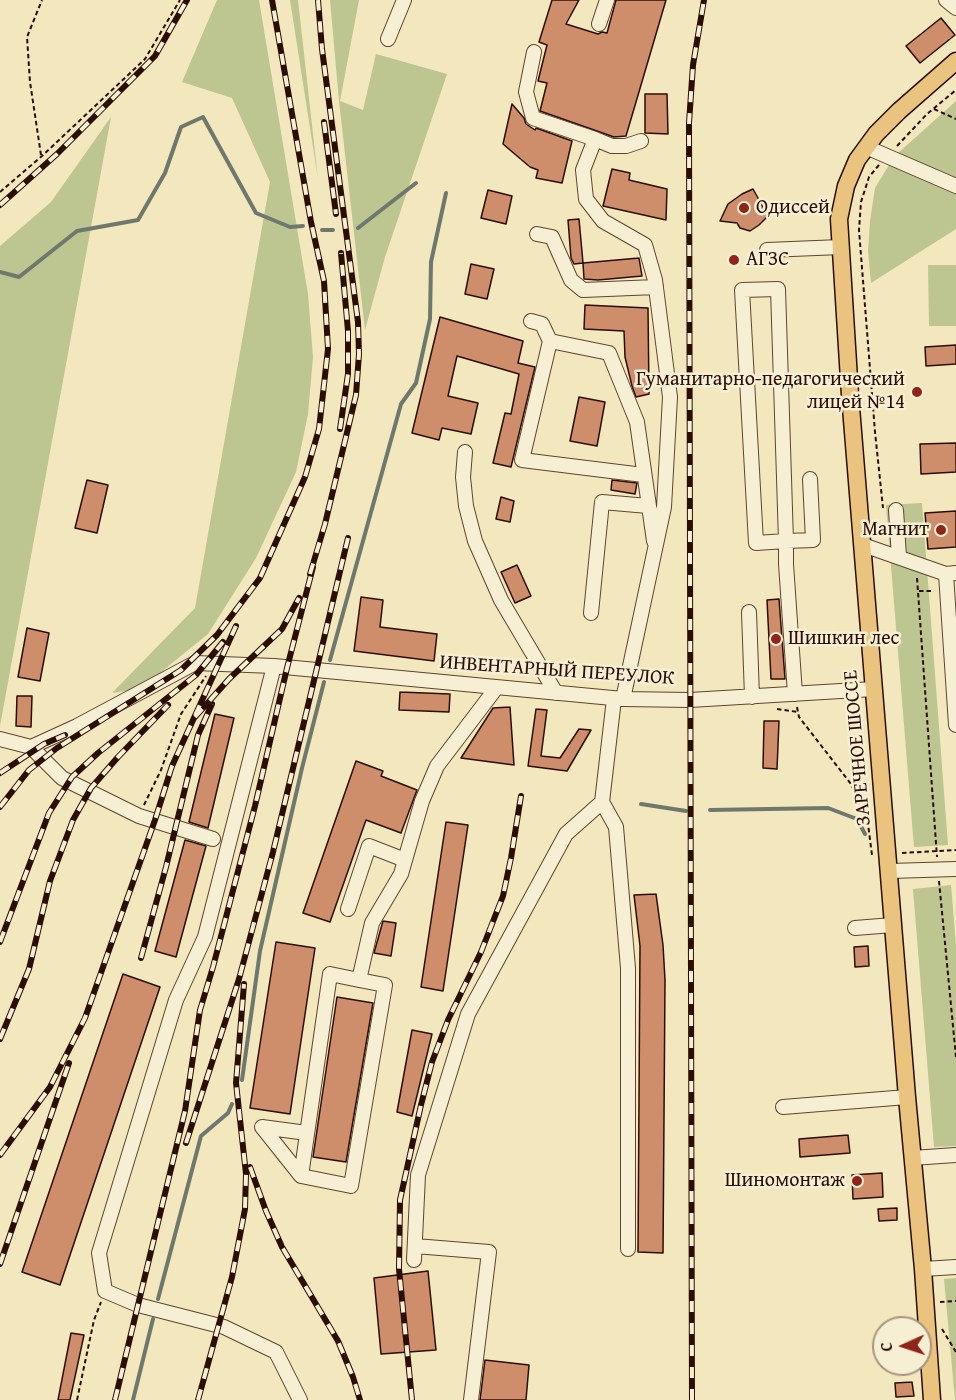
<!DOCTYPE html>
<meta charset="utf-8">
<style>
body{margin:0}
#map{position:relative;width:956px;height:1400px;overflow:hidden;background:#f3e7bd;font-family:"Gentium Book Plus",serif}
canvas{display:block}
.north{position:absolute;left:872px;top:1316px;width:60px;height:60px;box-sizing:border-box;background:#f7efd4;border:2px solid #a6957f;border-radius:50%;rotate:267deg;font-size:16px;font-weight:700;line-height:24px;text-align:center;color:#2c0e00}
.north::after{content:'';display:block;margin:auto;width:21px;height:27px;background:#8f2418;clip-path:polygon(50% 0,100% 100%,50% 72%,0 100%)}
</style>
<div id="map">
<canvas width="956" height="1400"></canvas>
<div class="north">С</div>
</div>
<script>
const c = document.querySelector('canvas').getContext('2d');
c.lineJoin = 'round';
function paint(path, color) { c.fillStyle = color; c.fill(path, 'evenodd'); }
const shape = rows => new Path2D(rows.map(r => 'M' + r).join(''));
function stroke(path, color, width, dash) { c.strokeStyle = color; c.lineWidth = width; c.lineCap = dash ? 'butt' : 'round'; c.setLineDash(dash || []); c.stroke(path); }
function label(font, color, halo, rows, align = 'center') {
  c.font = font + ' "Gentium Book Plus",serif'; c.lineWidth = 5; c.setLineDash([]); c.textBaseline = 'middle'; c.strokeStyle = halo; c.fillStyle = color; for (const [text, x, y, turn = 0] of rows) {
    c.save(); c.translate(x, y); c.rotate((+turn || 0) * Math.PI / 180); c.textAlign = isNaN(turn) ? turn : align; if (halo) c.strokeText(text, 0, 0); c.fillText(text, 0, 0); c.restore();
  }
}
paint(shape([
 [217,0,259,0,308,294,313,357,308,414,296,472,256,558,208,634,140,689,112,693,195,608,270,182,232,98,182,82],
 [290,0,298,0,318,179],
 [330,0,359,0,340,101,363,110,376,54,447,74,385,257,365,330,339,101],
 [956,101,956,177,897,154],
 [111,117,71,337,0,726,0,246,51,202],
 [889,165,956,191,956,229,871,283,868,251,870,221,875,188],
 [928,265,956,265,956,326,929,326],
 [922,503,948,845,914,847,886,505],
 [951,885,956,945,956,1146,934,1147,913,889],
 [956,1278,956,1400,955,1400,944,1279]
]), '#bdc590');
stroke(shape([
 [358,228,416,183],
 [322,230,333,230],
 [0,272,19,277,77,231,138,220,165,173,181,127,203,117,256,213,290,227,303,226],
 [330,660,401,404,416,383,430,319,431,262,446,193],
 [641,804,686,811],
 [710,810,828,808,857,819,865,834],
 [242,1080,260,951,302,768,324,682],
 [158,1299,201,1136,228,1113,232,1104],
 [133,1400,153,1319]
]), '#6f786d', 4);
const building = shape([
 [552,0,579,0,566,24,598,34,602,32,607,33,616,0,666,0,626,136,614,137,540,111,547,83,538,81,547,45,539,42,552,0],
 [941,18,955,35,920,63,906,46,941,18],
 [645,94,667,94,668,134,645,133,645,94],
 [512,104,524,118,526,124,535,130,536,128,572,141,562,183,536,178,538,170,530,167,503,144,512,104],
 [612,169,630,173,629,180,667,189,666,220,603,206,612,169],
 [753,189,768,216,759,225,750,231,740,228,737,223,720,221,728,204,742,194,753,189],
 [488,190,512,196,506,224,481,218,488,190],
 [579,219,583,263,574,264,571,258,568,220,579,219],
 [639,258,642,276,598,280,584,279,583,263,639,258],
 [471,264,494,269,487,299,465,294,471,264],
 [585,305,648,308,649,394,636,397,632,386,625,357,624,331,584,329,585,305],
 [440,317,523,341,518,363,535,367,511,467,493,463,505,413,511,414,519,374,457,356,448,396,478,403,471,434,442,428,439,440,412,433,440,317],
 [956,345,956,364,926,366,925,347,956,345],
 [579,397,605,402,597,446,570,441,579,397],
 [956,443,956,472,921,474,920,444,956,443],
 [87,480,108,485,97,533,75,528,87,480],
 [612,480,637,483,635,494,611,490,612,480],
 [501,497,514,501,510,522,496,519,501,497],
 [956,511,956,547,928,549,925,513,956,511],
 [517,565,531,596,515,603,501,572,517,565],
 [361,597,383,600,380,627,437,634,434,661,354,651,361,597],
 [779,599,785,679,771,679,767,600,779,599],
 [27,628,49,633,40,681,18,677,27,628],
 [400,692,450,694,449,712,399,710,400,692],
 [17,696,32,696,31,727,16,726,17,696],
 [510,707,514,765,461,758,493,708,510,707],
 [536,709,547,710,541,756,560,758,579,729,591,730,567,771,528,766,536,709],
 [215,714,234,718,208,828,189,822,215,714],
 [764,721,779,721,777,769,763,768,764,721],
 [356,761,383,771,381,776,417,790,401,833,366,820,330,922,303,913,356,761],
 [446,822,468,825,443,991,421,987,446,822],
 [185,840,206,846,176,957,155,951,185,840],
 [656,894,663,945,665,980,663,1253,638,1252,640,946,634,895,656,894],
 [383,921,396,923,391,956,374,953,383,921],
 [276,942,315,948,290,1114,250,1108,276,942],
 [868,946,869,966,855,967,854,947,868,946],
 [123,974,160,987,60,1285,22,1272,123,974],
 [337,997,373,1003,346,1162,313,1157,337,997],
 [412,1030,432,1034,412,1116,397,1112,412,1030],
 [848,1135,850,1153,800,1157,799,1139,848,1135],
 [882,1173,883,1197,853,1199,852,1175,882,1173],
 [897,1208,897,1220,879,1221,878,1209,897,1208],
 [428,1271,436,1350,381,1354,374,1278,428,1271],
 [71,1333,84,1335,70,1400,58,1400,71,1333],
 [485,1360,529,1365,526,1400,480,1400,485,1360],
 [912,1382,914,1396,896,1397,895,1383,912,1382]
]);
paint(building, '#ce8e6c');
stroke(building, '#2c0e00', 1.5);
const minor = shape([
 [946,0,956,8],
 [599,24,607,0],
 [388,39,404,0],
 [534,52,526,92,533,118,595,139,583,170,586,199,603,221,645,245,655,280,670,397,664,507,623,699],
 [595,139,612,146,626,146,641,141],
 [866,147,956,186],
 [537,234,552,237,571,280,583,290,656,287],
 [767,250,841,247],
 [531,321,542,324,550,341,609,353,637,422,654,541],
 [550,341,522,460,643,475],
 [465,452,463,477,466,506,475,541,501,600,556,693],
 [896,510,899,557],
 [863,545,946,574],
 [956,573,946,574,956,725],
 [749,612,752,697],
 [591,613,602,502,648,506],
 [274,666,205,937,176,1000,99,1253,105,1291,138,1305,224,1327,276,1352,300,1400],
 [795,694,786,564,786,541,778,289,742,290,756,543,786,541,813,540,810,479],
 [0,739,31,747,62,778,139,816,213,839],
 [31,747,77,726,195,663,274,666,623,699,690,700,874,689],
 [602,802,616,827,628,968,628,1249],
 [890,871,956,869],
 [348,909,369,846,405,860],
 [855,928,893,925],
 [359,980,385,985,351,1186,301,1176,330,974,359,980,372,923,401,874,422,801,437,766,497,687],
 [783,1107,907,1097],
 [912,1158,956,1155],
 [301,1176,262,1127,307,1133],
 [415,1246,489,1252,471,1400],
 [414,1260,418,1175,468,1014,566,834,602,802,614,699],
 [923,1269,956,1267]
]);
const major = shape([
 [932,1400,923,1269,907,1097,850,395,839,219,846,186,857,160,876,134,899,111,956,61]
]);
stroke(minor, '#5e442f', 16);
stroke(major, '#2c0e00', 19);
stroke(shape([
 [934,109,956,119],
 [897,146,927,114,956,90],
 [41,155,30,82,27,37,42,0],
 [879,165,869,177,861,202,859,230,875,432,883,508],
 [0,192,42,156,145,59,180,0],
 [917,578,937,857],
 [919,591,934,591],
 [797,707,799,717,851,784,868,824,872,855],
 [777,709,798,712],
 [144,805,161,770,181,714,206,676],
 [902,853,956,850],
 [939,881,956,1057],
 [940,1302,956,1301],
 [942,1329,956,1352],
 [77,1400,94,1320,101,1302]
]), '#2c0e00', 2, [4.5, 3]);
stroke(minor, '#f7efd4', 14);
stroke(major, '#eac47e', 16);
const rail = shape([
 [324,122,336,214],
 [0,205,57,154,155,56,187,0],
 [340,429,348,374,348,331,341,253],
 [310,574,325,524,356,395,359,354,358,322,322,49,318,0],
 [195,717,229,679,282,629,299,598],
 [0,773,44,744,65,735],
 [0,807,29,770,57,748,181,670,217,635,260,578,305,477,319,429,328,349,324,281,311,222,272,0],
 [0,942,49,813,72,777,98,753,196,675,223,642],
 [141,958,166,867,198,735,212,704],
 [0,1039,29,969,50,881,73,820,91,788,118,757,168,705],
 [186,1143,239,979,273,852,348,538],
 [0,1155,50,1087,85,1018,155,820,172,766,236,626],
 [250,1167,266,1211,282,1247,338,1341,353,1377,360,1400],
 [0,1264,69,1063],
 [115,1400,185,1111,200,1010,213,967,255,806,287,668,313,567],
 [198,1400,232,1277,245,1209,246,1174,236,1083,244,984],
 [412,1400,399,1269,400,1200,421,1105,432,1062,448,1020,481,952,503,896,511,858,521,796],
 [692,1400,689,123,693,65,704,0]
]);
stroke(rail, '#2c0e00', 6);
stroke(rail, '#f7efd4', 4, [11]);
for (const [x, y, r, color] of [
 [744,208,6,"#8f2418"],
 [734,260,6,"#8f2418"],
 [917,392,6,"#8f2418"],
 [941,530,6,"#8f2418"],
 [776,639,6,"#8f2418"],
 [857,1181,6,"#8f2418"]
]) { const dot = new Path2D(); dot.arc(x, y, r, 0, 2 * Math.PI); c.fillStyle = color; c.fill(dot); stroke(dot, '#f7efd4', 2); }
label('20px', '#2c0e00', '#f7efd4', [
 ["Одиссей",756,208],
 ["АГЗС",746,260],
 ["Гуманитарно-педагогический",905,380,"right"],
 ["лицей №14",905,403,"right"],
 ["Магнит",929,530,"right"],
 ["Шишкин лес",788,639],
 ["Шиномонтаж",845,1181,"right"]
], 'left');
label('20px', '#2c0e00', '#f7efd4', [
 ["ИНВЕНТАРНЫЙ ПЕРЕУЛОК",557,671,4],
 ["ЗАРЕЧНОЕ ШОССЕ",858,748,-95]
]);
</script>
